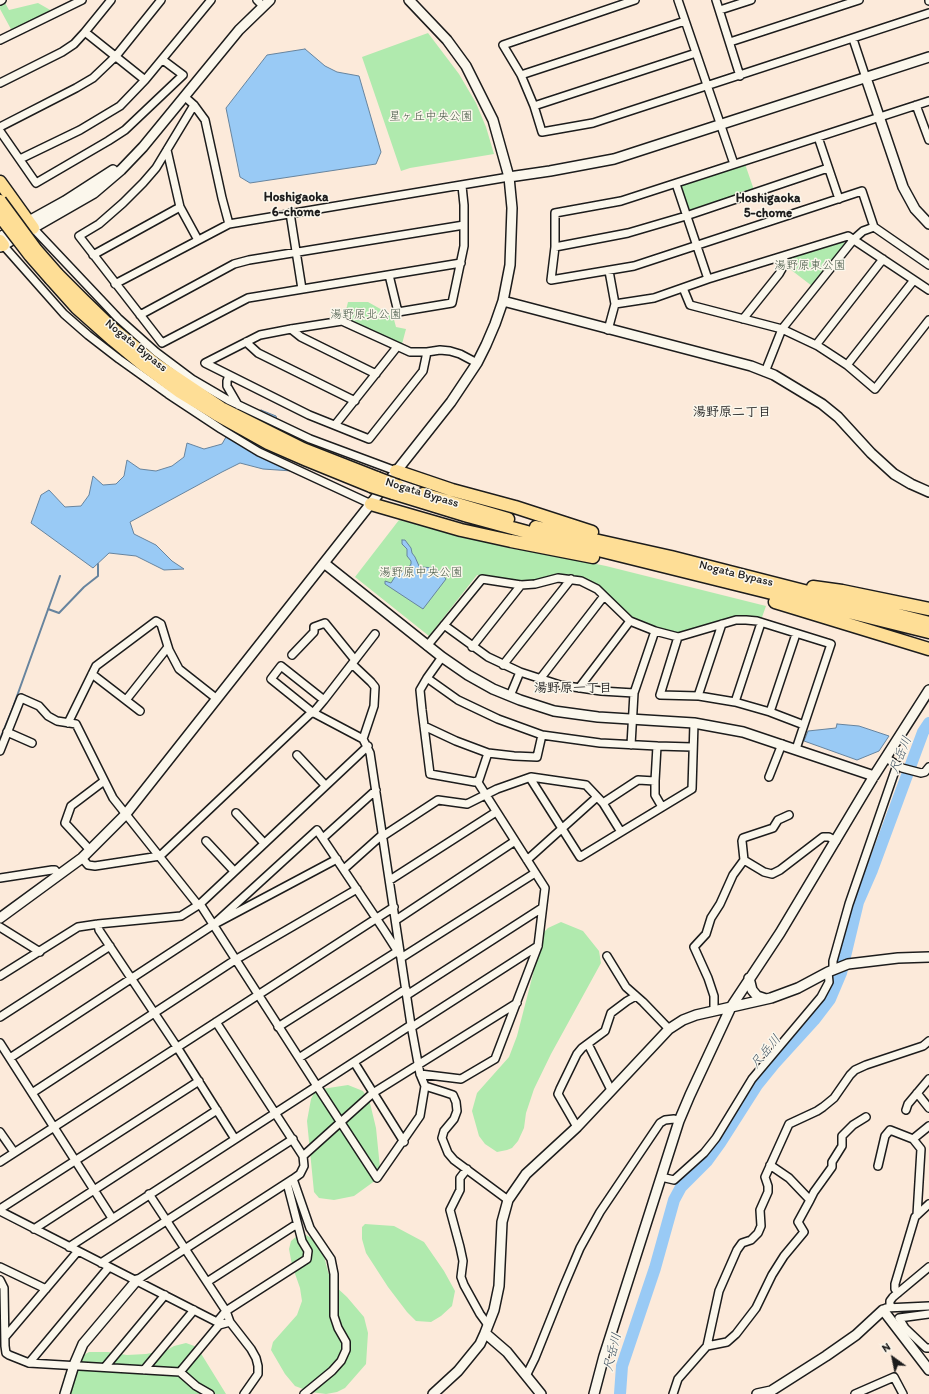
<!DOCTYPE html>
<meta charset="utf-8">
<style>
body{margin:0}
#map{position:relative;width:929px;height:1394px;overflow:hidden;background:#fceada;font-family:Itim,sans-serif}
canvas{display:block}
.north{position:absolute;left:873px;top:1338px;width:40px;height:40px;-webkit-text-stroke:3px #fbf7ec;paint-order:stroke;rotate:327deg;font-size:11px;font-weight:700;line-height:16px;text-align:center;color:#1c1c1c}
.north::after{content:'';display:block;margin:auto;width:14px;height:18px;background:#1c1c1c;clip-path:polygon(50% 0,100% 100%,50% 72%,0 100%)}
</style>
<div id="map">
<canvas width="929" height="1394"></canvas>
<div class="north">N</div>
</div>
<script>
const c = document.querySelector('canvas').getContext('2d');
c.lineJoin = 'round';
function paint(path, color) { c.fillStyle = color; c.fill(path, 'evenodd'); }
const shape = rows => new Path2D(rows.map(r => 'M' + r).join(''));
function stroke(path, color, width, dash) { c.strokeStyle = color; c.lineWidth = width; c.lineCap = dash ? 'butt' : 'round'; c.setLineDash(dash || []); c.stroke(path); }
function label(font, color, halo, rows, align = 'center') {
  c.font = font + ' Itim,"Klee One",sans-serif'; c.lineWidth = 3; c.setLineDash([]); c.textBaseline = 'middle'; c.strokeStyle = halo; c.fillStyle = color; for (const [text, x, y, turn = 0] of rows) {
    c.save(); c.translate(x, y); c.rotate((+turn || 0) * Math.PI / 180); c.textAlign = isNaN(turn) ? turn : align; if (halo) c.strokeText(text, 0, 0); c.fillText(text, 0, 0); c.restore();
  }
}
paint(shape([
 [4,1,9,10,38,3,52,11,12,31,0,9,0,4],
 [428,33,459,74,476,103,486,127,494,154,410,168,401,171,362,57],
 [745,164,754,190,691,210,688,208,681,187,682,184],
 [838,242,844,242,846,245,812,286,786,266,788,257],
 [348,302,368,302,393,316,396,327,406,329,402,344,396,343,349,320,351,316,345,314],
 [399,520,509,548,572,559,606,566,766,606,761,620,733,618,676,634,643,624,631,618,601,587,588,580,580,578,566,576,523,583,477,575,429,636,355,577],
 [561,922,583,931,599,951,601,963,551,1054,534,1089,526,1113,524,1128,518,1141,512,1148,507,1150,497,1152,485,1144,479,1136,472,1111,477,1093,509,1057,517,1036,533,974,541,935,548,928],
 [348,1085,363,1091,370,1103,376,1128,380,1168,376,1180,354,1196,334,1200,319,1198,314,1192,307,1121,311,1099,314,1093,322,1089],
 [365,1224,394,1226,424,1242,444,1271,455,1291,452,1306,441,1316,431,1322,416,1321,407,1312,388,1287,366,1253,362,1239,362,1227],
 [306,1235,315,1240,323,1252,328,1272,334,1285,347,1297,364,1317,368,1333,366,1364,345,1388,337,1392,326,1394,311,1392,295,1386,285,1374,271,1350,273,1342,297,1315,302,1301,300,1288,292,1265,289,1249,291,1241,297,1236],
 [186,1343,197,1347,226,1394,68,1394,66,1388,64,1376,68,1368,79,1358,89,1352,108,1352,127,1355,146,1354,167,1350,174,1346]
]), '#b0eaae');
const water = shape([
 [305,49,325,66,337,72,359,76,381,152,376,164,250,183,240,177,226,108,267,55,305,49],
 [261,410,276,416,292,471,263,469,240,463,222,472,130,522,134,534,156,545,172,561,184,569,164,570,136,556,109,553,93,568,31,523,41,495,49,490,65,507,81,506,89,495,93,476,103,485,116,484,124,476,127,460,140,469,156,471,172,466,184,457,187,443,204,449,222,444,226,437,261,410],
 [402,540,405,540,411,548,412,553,415,557,419,566,421,567,436,568,446,579,423,609,385,584,385,581,391,583,396,575,399,572,407,570,411,564,411,561,407,556,407,549,402,544,402,540],
 [837,724,859,726,889,736,879,751,857,760,804,741,808,731,836,728,837,724]
]);
paint(water, '#99caf5');
stroke(water, '#67849e', 1);
stroke(shape([
 [48,609,59,613,84,587,98,576,98,564],
 [0,739,12,710,60,576]
]), '#67849e', 2);
stroke(shape([
 [620,1394,622,1366,655,1268,674,1200,681,1187,707,1161,720,1143,757,1085,774,1064,814,1020,830,999,841,973,858,902,872,870,923,732,929,723]
]), '#99caf5', 12);
const minor = shape([
 [111,0,85,32,145,80],
 [257,0,263,6],
 [635,0,503,45,521,75,534,106,542,132,593,123,929,13],
 [678,0,734,164],
 [716,0,740,76],
 [929,0,929,1],
 [0,1,2,0],
 [720,10,751,0],
 [853,39,866,78],
 [0,40,82,0],
 [730,42,859,0],
 [521,75,685,21],
 [0,83,62,52,74,44,85,32],
 [185,97,194,105,205,120,222,198,229,224],
 [929,101,621,201,555,213,555,247,551,280,634,266,862,191,874,227,929,265],
 [194,105,156,168,143,183,123,203,99,224,79,236,162,343,248,298,461,263],
 [916,105,929,140],
 [534,106,696,53],
 [0,127,76,88,93,78,116,56,161,0],
 [0,131,36,183,108,141,125,130,183,75,163,60],
 [818,137,839,199],
 [167,150,180,207,198,240],
 [20,159,80,130,120,106,145,80,211,0],
 [676,184,708,279],
 [290,213,302,289],
 [33,228,118,318,156,352,192,379,228,400,310,439,396,471],
 [3,245,64,314,88,335,119,359,168,394,221,429,259,452,371,504],
 [555,247,628,233,686,216,828,168],
 [93,255,180,207],
 [389,275,398,312,452,303,464,246,464,205,462,186],
 [115,284,229,224,509,177],
 [683,288,690,305,782,329,818,346,847,365,875,389,929,320],
 [615,304,654,298,708,279,848,236,929,290],
 [140,315,234,264,249,260,464,225],
 [743,319,779,274,783,267,784,256],
 [291,329,301,337,376,374],
 [608,330,615,304,609,271],
 [246,342,258,353,355,401],
 [816,345,883,259],
 [427,352,423,371,369,439,309,415,205,363,260,335,291,329,342,321,410,352,427,352,440,350,450,351,460,354,477,363],
 [847,365,914,280],
 [765,372,782,329,854,239,863,231,874,227],
 [229,375,227,381,227,386,238,405],
 [335,425,397,347],
 [444,625,488,657,520,672,560,685,601,691,634,693,655,631],
 [678,637,660,695,699,696,735,702,770,712,804,725],
 [427,646,482,579,521,585,535,584,558,578,581,581,597,589,630,621,655,631,678,637,736,620,746,620,757,621,831,644,796,749],
 [472,647,521,585],
 [292,655,314,632,314,627,325,623,355,660],
 [442,657,427,678,458,700,498,719,542,735,600,743,657,746],
 [352,664,371,682,375,687,374,706,363,739],
 [503,665,571,579],
 [92,674,140,711],
 [540,679,604,596],
 [579,688,630,621],
 [510,696,520,672],
 [698,696,722,624],
 [126,700,168,647],
 [324,700,375,634],
 [735,702,761,623],
 [312,712,271,679,281,666,324,700,313,713],
 [770,712,796,634],
 [68,723,96,666,156,621,161,624,169,650,179,669,217,699],
 [424,726,456,741,488,753,479,780,475,782,430,774,422,710,420,690,427,678],
 [7,732,32,743],
 [631,745,634,693],
 [0,751,21,698,39,706,48,716,57,721,76,724,113,798,198,905],
 [488,753,514,756,537,757,542,735],
 [297,755,325,785],
 [886,758,902,768,921,773,925,772,929,767],
 [769,777,782,744],
 [530,778,580,857,621,832],
 [655,781,657,746,692,747],
 [603,803,638,780,655,781,655,795,662,807],
 [236,813,264,843],
 [383,836,438,800,467,804,497,789,531,777,586,785,603,803,621,832,692,789,694,723],
 [323,838,376,790],
 [206,841,234,871],
 [90,850,65,823,71,806,104,781],
 [82,858,88,865,95,866,160,856,312,712,363,739,370,753,411,1025,420,1074,425,1086,420,1116,377,1178,317,1086,200,904],
 [337,859,213,925,317,830,384,930,400,955],
 [527,860,597,797],
 [744,860,764,872,772,874,780,870,823,837,829,837,836,841],
 [344,869,383,834],
 [0,878,52,870,55,870,59,875],
 [390,880,496,812],
 [396,920,515,841],
 [98,924,99,930,177,1047,235,1139],
 [0,927,40,952],
 [607,956,626,987,643,1002,669,1029],
 [401,958,535,873],
 [833,970,833,961,849,904,897,765],
 [0,976,78,927,98,924,181,916,200,904,368,746],
 [407,995,542,908],
 [714,1011,714,996,708,978,694,947,706,934,711,918,720,904,733,875,744,860,742,841,743,838,773,828,778,820,789,815],
 [0,1017,110,946],
 [278,1027,398,951],
 [412,1027,538,946],
 [0,1043,112,1218],
 [588,1044,611,1090],
 [10,1058,213,925],
 [299,1058,406,989],
 [354,1062,404,1142],
 [420,1074,461,1079,495,1059,538,946,545,888,477,781],
 [425,1086,444,1092,453,1095,456,1102,457,1111,454,1119,444,1131,442,1138,448,1153,454,1160,508,1200],
 [32,1093,235,960,357,889],
 [917,1093,929,1108],
 [906,1110,908,1104,929,1079],
 [577,1127,558,1094,560,1089,577,1054,582,1048,605,1031,611,1013,627,1001,636,996],
 [0,1132,14,1152],
 [913,1139,929,1126],
 [303,1156,373,1093,517,1003],
 [0,1162,394,907],
 [878,1166,885,1136,890,1130,913,1139,921,1149,917,1215],
 [467,1169,460,1178,460,1190,450,1210,460,1247,463,1261,461,1277,464,1285,480,1314,488,1325],
 [661,1177,674,1180,704,1153,716,1138,752,1079,821,997,829,982,828,972],
 [293,1179,310,1228,331,1259,334,1274,334,1316,338,1328,346,1342,346,1350,341,1361,332,1371,304,1394],
 [149,1194,226,1311,217,1322],
 [810,1200,814,1192,832,1167,832,1162,842,1146,842,1136,853,1125,866,1117],
 [0,1209,199,1081],
 [0,1211,217,1322,219,1325],
 [34,1229,217,1110],
 [69,1247,411,1025],
 [101,1263,293,1139],
 [0,1267,46,1289],
 [0,1280,4,1288,5,1346,6,1353,9,1355,29,1363,180,1372,219,1325,230,1322,251,1349,256,1358,258,1366,258,1374,244,1394],
 [137,1280,293,1179,300,1174,304,1166,303,1156,216,1022],
 [207,1282,297,1224],
 [898,1293,895,1289,895,1284,915,1217,929,1204],
 [890,1307,890,1301,893,1297,929,1267],
 [886,1308,929,1306],
 [230,1322,226,1311,307,1259,308,1251,302,1241,287,1183],
 [905,1328,926,1348,929,1348],
 [900,1331,905,1328,899,1318,929,1314],
 [5,1337,78,1251],
 [707,1346,727,1342,736,1334,756,1308,772,1275,784,1256,804,1232,798,1222,810,1200,789,1178,770,1165],
 [29,1363,109,1267],
 [105,1367,165,1295],
 [144,1370,194,1310],
 [180,1372,196,1386,210,1394],
 [526,1376,535,1358,563,1288,580,1248,600,1212,660,1123,665,1120,674,1119,679,1121],
 [673,1394,678,1379,707,1346,719,1291,737,1250,742,1243,751,1240,758,1233,761,1226,760,1210,768,1192,768,1186,765,1177,789,1124,817,1111,823,1107,834,1098,850,1075,855,1070,866,1065,923,1046,929,1041],
 [855,1394,894,1377,903,1394]
]);
const tertiary = shape([
 [866,78,903,187,915,209,929,224],
 [509,177,550,171,614,159,929,57],
 [0,237,65,201,113,170],
 [0,247,94,193,121,170,143,147,239,30,270,0],
 [503,301,751,366,774,375,822,404,838,417,871,453,894,474,911,484,929,492],
 [324,563,442,657,468,675,493,689,520,700,554,711,598,717,694,723,743,732,874,776],
 [0,918,82,858,125,815,451,402,477,363,486,345,495,324,503,301,510,265,512,208,509,177,493,120,466,66,447,40,409,0],
 [749,978,752,990,757,996,766,999],
 [485,1333,507,1352,541,1394],
 [65,1394,74,1365,83,1344,137,1280],
 [433,1394,458,1371,480,1344,485,1333,494,1310,499,1286,502,1222,508,1200,526,1174,577,1127,669,1029,683,1020,696,1015,771,998,798,988,828,972,848,964,898,958,929,957],
 [594,1394,604,1356,679,1121,690,1095,731,1007,780,933,874,776,929,690],
 [757,1394,771,1391,826,1356,856,1335,883,1310,929,1370]
]);
const trunk = shape([
 [0,182,33,228],
 [0,241,3,245],
 [57,274,84,301,114,330,154,363,221,408,303,449,377,478],
 [51,279,77,308,113,340,142,364,180,392,216,414,268,443,307,460,371,486],
 [396,471,452,490,515,507,592,532],
 [393,493,468,516,538,535,929,632],
 [423,494,508,519],
 [371,504,461,530,511,541,593,557],
 [536,527,671,557,929,623],
 [813,587,842,591,929,609],
 [775,602,929,649]
]);
stroke(minor, '#1c1c1c', 10);
stroke(tertiary, '#1c1c1c', 12);
stroke(trunk, '#1c1c1c', 15);
stroke(minor, '#fbf7ec', 7);
stroke(tertiary, '#fbf7ec', 9);
stroke(trunk, '#fede96', 12);
const trunkBridge = shape([
 [0,201,36,250,57,274],
 [0,216,30,255,51,279],
 [377,478,398,486],
 [371,486,393,493]
]);
stroke(trunkBridge, '#1c1c1c', 15, []);
stroke(trunkBridge, '#fede96', 12);
label('12px', '#485a48', '#fbf7ec', [
 ["星ヶ丘中央公園",431,117],
 ["湯野原東公園",810,266],
 ["湯野原北公園",366,315],
 ["湯野原中央公園",421,573]
]);
label('12px', '#1c1c1c', '#fbf7ec', [
 ["Nogata Bypass",136,346,39],
 ["Nogata Bypass",422,493,17],
 ["Nogata Bypass",736,574,14]
]);
label('bold 13px', '#1c1c1c', '#fbf7ec', [
 ["Hoshigaoka",296,198],
 ["6-chome",296,213],
 ["Hoshigaoka",768,199],
 ["5-chome",768,214],
 ["湯野原二丁目",732,413],
 ["湯野原一丁目",573,689]
]);
label('italic 13px', '#485968', '#fbf7ec', [
 ["尺岳川",901,755,-68],
 ["尺岳川",766,1052,-50],
 ["尺岳川",613,1352,-76]
]);
</script>
